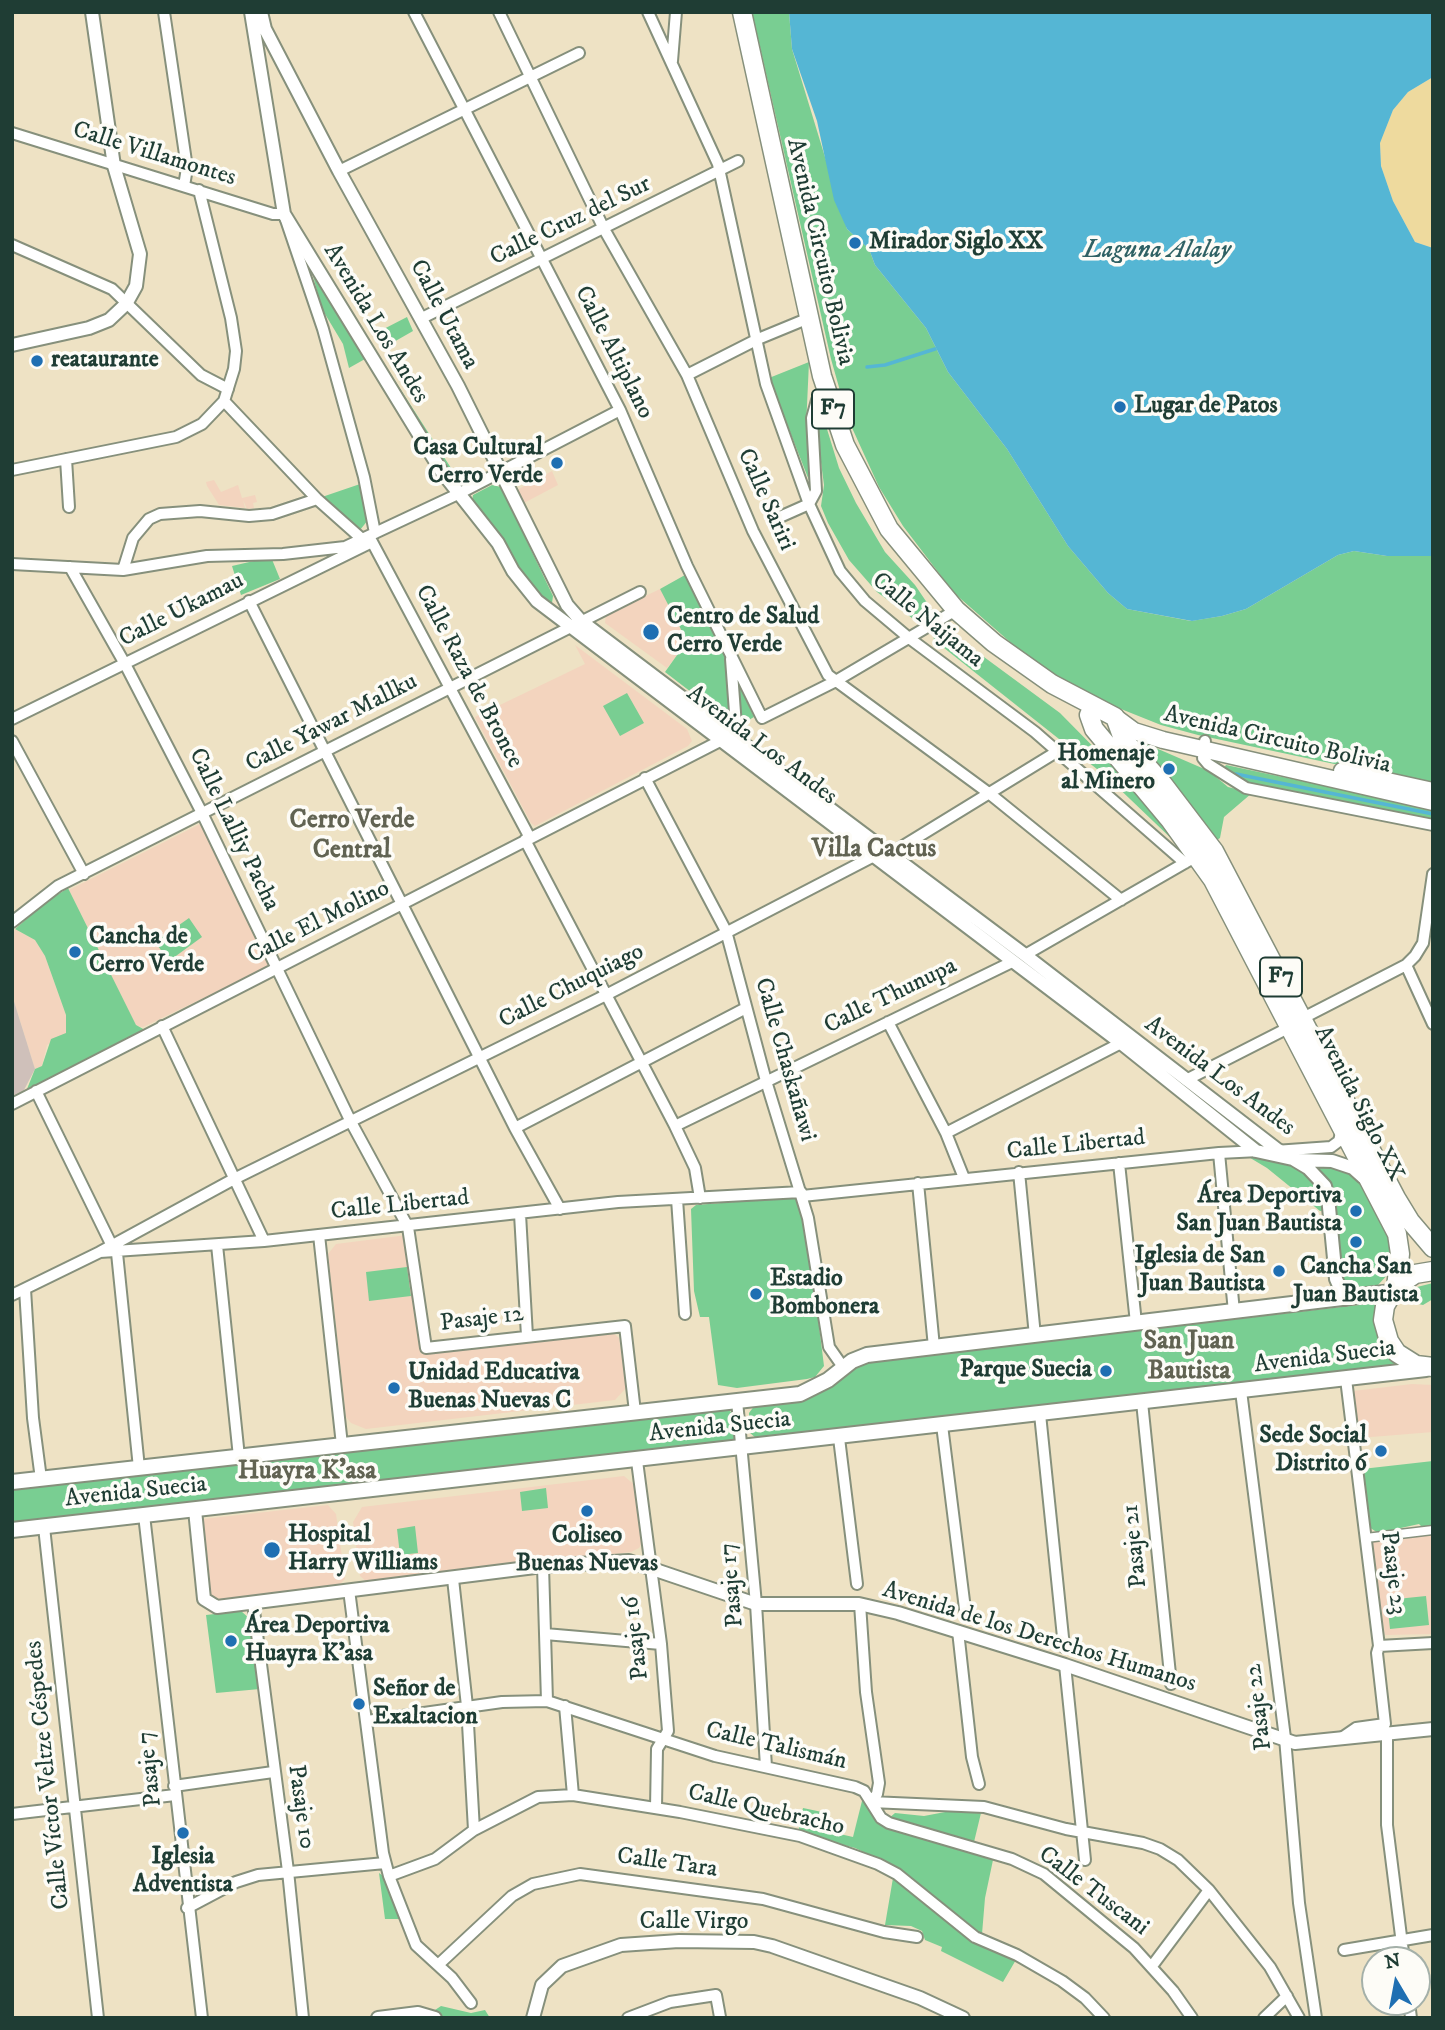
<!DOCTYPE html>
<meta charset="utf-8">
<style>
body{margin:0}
#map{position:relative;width:1445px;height:2030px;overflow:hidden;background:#eee2c4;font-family:"IM FELL DW Pica",serif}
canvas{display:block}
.frame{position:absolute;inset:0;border:14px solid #1f3d34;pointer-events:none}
.north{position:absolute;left:1361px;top:1946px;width:70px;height:70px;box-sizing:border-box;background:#fdfcf7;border:2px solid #a4b0a9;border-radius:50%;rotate:350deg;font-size:19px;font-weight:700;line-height:28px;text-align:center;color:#1f3d34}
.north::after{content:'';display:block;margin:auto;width:24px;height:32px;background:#1f6fb2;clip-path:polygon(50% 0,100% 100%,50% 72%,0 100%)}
</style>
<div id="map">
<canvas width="1445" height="2030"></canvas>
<div class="frame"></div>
<div class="north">N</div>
</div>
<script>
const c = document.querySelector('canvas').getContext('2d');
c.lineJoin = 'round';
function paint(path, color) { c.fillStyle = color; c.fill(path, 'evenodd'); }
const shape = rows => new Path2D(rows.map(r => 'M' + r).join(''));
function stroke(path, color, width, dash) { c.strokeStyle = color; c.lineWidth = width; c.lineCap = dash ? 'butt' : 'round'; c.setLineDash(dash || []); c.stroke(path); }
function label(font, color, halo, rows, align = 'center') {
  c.font = font + ' "IM FELL DW Pica",serif'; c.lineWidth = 7; c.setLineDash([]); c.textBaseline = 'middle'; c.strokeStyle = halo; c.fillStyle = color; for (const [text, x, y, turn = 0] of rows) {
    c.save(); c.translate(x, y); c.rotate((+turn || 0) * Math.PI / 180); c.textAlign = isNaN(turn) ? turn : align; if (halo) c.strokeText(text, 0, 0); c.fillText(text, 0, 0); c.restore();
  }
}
paint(shape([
 [552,471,558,485,524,503,517,490],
 [214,480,221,492,238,485,242,498,255,495,257,502,253,503,254,508,247,509,243,500,245,508,219,505,207,486,206,482],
 [660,589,678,609,688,642,667,668,605,623,606,615],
 [575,645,687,729,692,741,688,746,535,826,531,823,475,717,585,664],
 [202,823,272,961,270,966,143,1027,136,1026,69,890],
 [15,929,35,940,45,956,66,1015,67,1033,47,1045,42,1066,35,1069,12,995,12,937],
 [407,1235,421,1354,612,1332,619,1338,626,1388,615,1400,366,1429,351,1423,346,1417,328,1254,336,1244],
 [1412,1384,1433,1385,1433,1432,1359,1438,1353,1391],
 [624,1476,636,1486,643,1541,639,1548,631,1552,367,1582,360,1576,353,1522,362,1507],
 [328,1505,336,1514,345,1579,338,1586,217,1601,208,1594,203,1519],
 [1433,1533,1433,1634,1385,1635,1371,1540]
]), '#f3d4be');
paint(shape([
 [12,995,35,1069,24,1090,12,1096]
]), '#cfc0ba');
paint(shape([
 [752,12,789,12,792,49,847,229,869,249,875,265,926,328,948,372,1007,449,1068,546,1108,593,1127,609,1191,621,1222,616,1246,609,1338,555,1354,551,1387,556,1433,556,1433,785,1198,735,1161,725,1116,707,1054,674,1018,649,954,593,903,526,879,487,848,419,831,359],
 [313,276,365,359,349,368,343,344,322,309],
 [407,317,413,331,385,347,376,333],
 [374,348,460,482,457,484,372,350],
 [809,362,806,427,810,483,769,378],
 [822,413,839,468,856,503,885,552,915,585,934,613,930,618,916,621,877,592,849,560,828,523,821,506,824,485,816,425],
 [363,483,368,520,360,530,322,497],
 [492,485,501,487,553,596,552,603,546,602,522,577,502,539,472,501,473,495],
 [271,557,280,579,241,595,232,566],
 [685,575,726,652,732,715,730,722,665,672,687,641,660,589],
 [946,629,1060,713,1132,786,1162,820,1177,844,1107,777,934,640,933,634],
 [737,681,754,717,747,721,748,729,741,732],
 [627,693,644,723,620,736,603,706],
 [1135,739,1209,771,1228,787,1252,793,1224,817,1220,838,1214,842,1133,741],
 [1226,765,1433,809,1433,821,1249,784,1223,769],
 [68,888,136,1025,145,1030,25,1094,35,1069,42,1066,51,1039,66,1033,66,1015,45,956,35,940,15,929,46,902],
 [189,918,202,937,169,961,155,942],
 [1247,1156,1296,1166,1306,1172,1321,1189,1327,1210,1320,1211,1267,1168],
 [1312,1165,1345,1168,1362,1183,1392,1240,1392,1270,1377,1286,1353,1290,1343,1283,1330,1190],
 [797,1197,806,1222,824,1366,815,1377,807,1379,737,1388,718,1385,709,1317,700,1317,694,1291,691,1209,696,1205],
 [407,1267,411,1296,369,1301,366,1272],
 [1433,1283,1433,1299,1423,1305,1414,1303,1410,1295,1413,1288],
 [1376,1303,1377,1336,1389,1356,1401,1367,757,1439,749,1432,749,1413,755,1405,815,1396,846,1373,872,1361],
 [722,1409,730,1411,734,1416,735,1438,730,1442,12,1524,12,1489],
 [1433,1461,1433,1527,1423,1528,1419,1524,1378,1533,1369,1527,1362,1469],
 [546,1488,548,1508,522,1511,520,1492],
 [415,1526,418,1553,400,1555,397,1529],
 [1426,1596,1429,1625,1390,1629,1387,1600],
 [241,1611,250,1619,260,1689,216,1693,206,1615],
 [863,1797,876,1821,893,1830,993,1860,985,1898,982,1934,896,1867,855,1848,798,1833,803,1808,822,1812,818,1829,853,1837],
 [961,1809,981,1813,974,1842,888,1819,895,1813,924,1816],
 [379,1873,386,1878,404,1919,385,1919],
 [893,1878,970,1940,1017,1958,1003,1982,941,1951,942,1947,925,1940,922,1931,911,1926,885,1925],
 [441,2006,471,2013,485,2010,490,2018,442,2018,432,2012]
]), '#79ce92');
paint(shape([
 [1433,77,1433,248,1415,242,1393,201,1381,166,1380,142,1393,110,1408,92]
]), '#eeda9e');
paint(shape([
 [789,12,1433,12,1433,77,1408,92,1393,110,1380,143,1381,166,1393,201,1415,242,1433,248,1433,556,1387,556,1354,551,1338,555,1246,609,1222,616,1192,621,1127,609,1108,593,1068,546,1007,449,948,372,926,328,875,265,869,249,847,229,834,200,817,121,792,49]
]), '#55b6d4');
stroke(shape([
 [867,367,885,365,935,349],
 [1236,774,1433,814]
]), '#55b6d4', 3.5);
const pedestrian = shape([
 [1366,1538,1433,1530]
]);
const minor = shape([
 [164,12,187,168,184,186],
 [414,12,620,410,687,566,762,718,834,682,956,610],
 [499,12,604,229,687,375,753,531,828,675,990,794,1121,900],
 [648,12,718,164,766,384,809,504,840,571,865,601,909,638,1035,732,1185,863],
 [672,61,676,12],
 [12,133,273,214,284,214,323,329,364,477,375,533],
 [339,171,579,53],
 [12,245,112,289,201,375,228,389],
 [422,318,738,161],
 [687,375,758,339,809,318],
 [224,401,317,499,362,539],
 [66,459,69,507],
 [12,470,176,437,202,424,224,401,234,369,236,351,231,318,199,190],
 [773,520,809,504,816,491,812,418,817,400,828,394],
 [370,538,530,838],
 [12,564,123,570,207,556,283,554,345,547,458,494,620,410],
 [70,567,125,664,202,813,351,1122,408,1227,426,1348,625,1326,635,1412],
 [123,570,133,538,149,519,160,514,200,511,249,516,272,514,317,499],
 [249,601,515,1128,560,1209],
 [731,659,737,739],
 [12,719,372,542],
 [12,741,84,874],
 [1205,741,1203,758,1208,764,1246,788,1433,825],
 [645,778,726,931,766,1081,808,1218,829,1347,843,1367],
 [525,840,675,1126,695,1168,700,1198],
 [12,922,58,886,640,592],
 [1025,955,1190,860],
 [1406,965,1433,1024],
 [1303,1018,1406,965,1415,956,1423,943,1433,874],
 [888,1022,946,1133,964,1178],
 [162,1026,264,1241],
 [1186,1080,1290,1027],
 [36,1091,113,1248],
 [12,1104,720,741],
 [675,1126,1012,962],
 [515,1128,746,1008],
 [946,1133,1121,1043],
 [1275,1151,1331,1147,1339,1141,1342,1129],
 [1219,1153,1234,1312],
 [1119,1163,1136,1323],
 [1019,1172,1035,1336],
 [918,1183,934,1347],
 [802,1196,1219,1153,1259,1151],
 [677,1199,685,1314],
 [520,1214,527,1336],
 [319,1235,342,1445],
 [217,1245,239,1457],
 [100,1252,234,1179,606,995,872,857,890,854,1058,751],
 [117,1253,139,1468],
 [25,1289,33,1418,41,1479],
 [12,1295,100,1252,264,1241,618,1202,801,1192],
 [1241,1391,1285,1738,1299,1903,1316,2018],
 [737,1401,756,1604,766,1767],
 [1142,1402,1171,1684],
 [1040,1414,1064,1647],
 [942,1425,966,1617],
 [839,1438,857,1584],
 [637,1461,661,1644,668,1731,657,1749,656,1808],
 [144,1515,202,2018],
 [44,1527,98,2018],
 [543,1566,547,1701],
 [453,1579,467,1706,474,1830],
 [349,1590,383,1853,389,1876,416,1945,452,1978,471,2003],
 [253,1603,288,1871,303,2018],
 [860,1604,866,1692,879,1783,877,1794,871,1802],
 [958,1631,972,1757,979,1784],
 [545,1634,661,1644],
 [1379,1646,1433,1643],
 [1065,1665,1085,1860],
 [565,1706,573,1795],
 [367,1721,502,1702,547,1701,715,1756,855,1787,864,1791,881,1818,889,1823,1012,1859,1044,1874,1134,1948,1173,1991,1192,2018],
 [1387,1732,1387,1825,1404,1960],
 [1340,1739,1356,1728,1385,1724,1377,1653,1379,1646,1346,1379],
 [174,1786,273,1772],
 [871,1802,984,1807,1066,1829,1143,1843,1160,1849,1178,1860,1209,1890,1270,1967,1299,2018],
 [12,1814,175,1795],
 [389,1876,435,1859,474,1830,538,1797,573,1795,680,1812,800,1836,878,1864,897,1874,975,1937,1017,1955,1062,1981,1085,1998,1104,2018],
 [187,1908,236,1882,258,1875,385,1863],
 [1344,1950,1433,1935],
 [438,1965,512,1896,533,1884,580,1874,763,1899,884,1932,917,1937],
 [1152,1966,1209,1890],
 [1409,2002,1411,2018],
 [628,2018,670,2002,716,1995,720,2017],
 [1264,2018,1287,1996]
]);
const tertiary = shape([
 [251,12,284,214,442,472,498,543,513,571,537,601,1121,1043,1256,1151,1297,1160,1332,1161,1353,1168,1363,1177],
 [261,12,265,29,339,171,458,386,567,605,581,621,737,739,1025,955,1278,1150,1308,1168,1325,1186,1328,1197,1336,1279,1345,1299],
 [12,345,89,328,109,320,126,304,136,286,140,254,114,166,92,12],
 [195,1510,204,1599,217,1607,543,1566,629,1561,756,1604,859,1604,898,1613,1065,1665,1295,1743,1433,1729],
 [378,2018,418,2013,435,2018],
 [533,2018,542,1985,562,1966,621,1945,679,1941,754,1942,772,1946,920,1998,963,2018]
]);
const secondary = shape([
 [12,1482,800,1394,828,1380,852,1361,867,1355,1392,1292],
 [12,1530,1426,1369]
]);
const primary = shape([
 [1115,717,1134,731,1163,740,1433,802],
 [1342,771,1433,791]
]);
const trunk = shape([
 [742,12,822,376,845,445,889,529,956,610,994,643,1052,684,1115,717,1123,739,1163,784,1214,851,1396,1198,1410,1221,1433,1248],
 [1093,707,1089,715,1094,729,1170,820,1213,880,1397,1234,1400,1254,1396,1287],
 [1433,1271,1415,1274,1396,1287,1385,1306,1383,1320,1389,1341,1397,1353,1416,1365,1433,1367]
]);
stroke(pedestrian, '#86907c', 11);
stroke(minor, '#86907c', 14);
stroke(tertiary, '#86907c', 16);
stroke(secondary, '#86907c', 18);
stroke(primary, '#86907c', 19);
stroke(trunk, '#86907c', 21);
stroke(pedestrian, '#fff', 8);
stroke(minor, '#fff', 10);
stroke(tertiary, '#fff', 12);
stroke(secondary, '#fff', 14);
stroke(primary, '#fff', 16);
stroke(trunk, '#fff', 18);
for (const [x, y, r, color] of [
 [855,243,7,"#1f6fb2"],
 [37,361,7,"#1f6fb2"],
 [1120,407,7,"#1f6fb2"],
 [557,463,7,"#1f6fb2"],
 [651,632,9,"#1f6fb2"],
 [1169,769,7,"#1f6fb2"],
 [75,952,7,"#1f6fb2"],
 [1356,1211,7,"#1f6fb2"],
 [1356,1242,7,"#1f6fb2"],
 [1279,1271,7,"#1f6fb2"],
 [756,1294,7,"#1f6fb2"],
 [1106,1371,7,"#1f6fb2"],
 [394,1388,7,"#1f6fb2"],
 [1381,1451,7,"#1f6fb2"],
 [587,1511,7,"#1f6fb2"],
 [272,1550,9,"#1f6fb2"],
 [231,1641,7,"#1f6fb2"],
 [359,1704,7,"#1f6fb2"],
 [183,1833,7,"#1f6fb2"]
]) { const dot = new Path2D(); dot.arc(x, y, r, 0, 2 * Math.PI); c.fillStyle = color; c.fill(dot); stroke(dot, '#fdfcf7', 2.5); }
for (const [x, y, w] of [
 [833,409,42],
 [1281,977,42]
]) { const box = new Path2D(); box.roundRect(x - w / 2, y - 19.5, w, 39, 5); c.fillStyle = '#fdfcf7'; c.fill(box); stroke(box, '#1f3d34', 2); }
label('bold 23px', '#1f3d34', null, [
 ["F7",833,409],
 ["F7",1281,977]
]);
label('24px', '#1f3d34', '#fdfcf7', [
 ["Calle Villamontes",154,155,17],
 ["Calle Cruz del Sur",571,222,-26],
 ["Avenida Circuito Bolivia",819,252,77],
 ["Calle Utama",443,315,62],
 ["Avenida Los Andes",375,324,59],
 ["Calle Altiplano",613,353,63],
 ["Calle Sariri",765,500,66],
 ["Calle Ukamau",182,611,-27],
 ["Calle Naijama",927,621,39],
 ["Calle Raza de Bronce",468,677,62],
 ["Calle Yawar Mallku",332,724,-27],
 ["Avenida Circuito Bolivia",1277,741,13],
 ["Avenida Los Andes",761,746,37],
 ["Calle Lalliy Pacha",233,830,64],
 ["Calle El Molino",319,923,-27],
 ["Calle Chuquiago",572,987,-27],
 ["Calle Thunupa",891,997,-26],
 ["Calle Chaskañawi",784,1060,74],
 ["Avenida Los Andes",1219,1077,37],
 ["Avenida Siglo XX",1358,1104,63],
 ["Calle Libertad",1076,1146,-6],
 ["Calle Libertad",400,1206,-6],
 ["Pasaje 12",482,1320,-7],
 ["Avenida Suecia",1325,1358,-7],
 ["Avenida Suecia",720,1428,-6],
 ["Avenida Suecia",136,1493,-6],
 ["Pasaje 21",1136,1546,-96],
 ["Pasaje 23",1392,1573,83],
 ["Pasaje 17",733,1585,-95],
 ["Pasaje 16",637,1638,-97],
 ["Avenida de los Derechos Humanos",1039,1638,17],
 ["Pasaje 22",1260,1707,-97],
 ["Calle Talismán",776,1747,13],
 ["Pasaje 7",151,1769,-96],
 ["Calle Víctor Veltze Céspedes",49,1775,-96],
 ["Pasaje 10",300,1807,82],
 ["Calle Quebracho",766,1811,13],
 ["Calle Tara",667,1864,8],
 ["Calle Tuscani",1093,1892,37],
 ["Calle Virgo",694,1923]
]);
label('bold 24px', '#1f3d34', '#fdfcf7', [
 ["Mirador Siglo XX",869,243],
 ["reataurante",51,361],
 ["Lugar de Patos",1134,407],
 ["Casa Cultural",543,449,"right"],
 ["Cerro Verde",543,477,"right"],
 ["Centro de Salud",667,618],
 ["Cerro Verde",667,646],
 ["Homenaje",1155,755,"right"],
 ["al Minero",1155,783,"right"],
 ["Cancha de",89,938],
 ["Cerro Verde",89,966],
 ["Área Deportiva",1342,1197,"right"],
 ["San Juan Bautista",1342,1225,"right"],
 ["Iglesia de San",1265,1257,"right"],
 ["Juan Bautista",1265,1285,"right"],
 ["Cancha San",1356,1268,"center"],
 ["Juan Bautista",1356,1296,"center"],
 ["Estadio",770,1280],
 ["Bombonera",770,1308],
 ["Parque Suecia",1092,1371,"right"],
 ["Unidad Educativa",408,1374],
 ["Buenas Nuevas C",408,1402],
 ["Sede Social",1367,1437,"right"],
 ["Distrito 6",1367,1465,"right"],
 ["Hospital",288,1536],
 ["Harry Williams",288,1564],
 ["Coliseo",587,1537,"center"],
 ["Buenas Nuevas",587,1565,"center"],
 ["Área Deportiva",245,1627],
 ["Huayra K'asa",245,1655],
 ["Señor de",373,1690],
 ["Exaltacion",373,1718],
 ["Iglesia",183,1858,"center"],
 ["Adventista",183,1886,"center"]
], 'left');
label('italic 26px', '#2f6164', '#fdfcf7', [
 ["Laguna Alalay",1157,252]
]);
label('bold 26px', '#616352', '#fdfcf7', [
 ["Cerro Verde",352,822],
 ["Central",352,852],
 ["Villa Cactus",874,851],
 ["San Juan",1189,1343],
 ["Bautista",1189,1373],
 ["Huayra K'asa",307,1473]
]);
</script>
